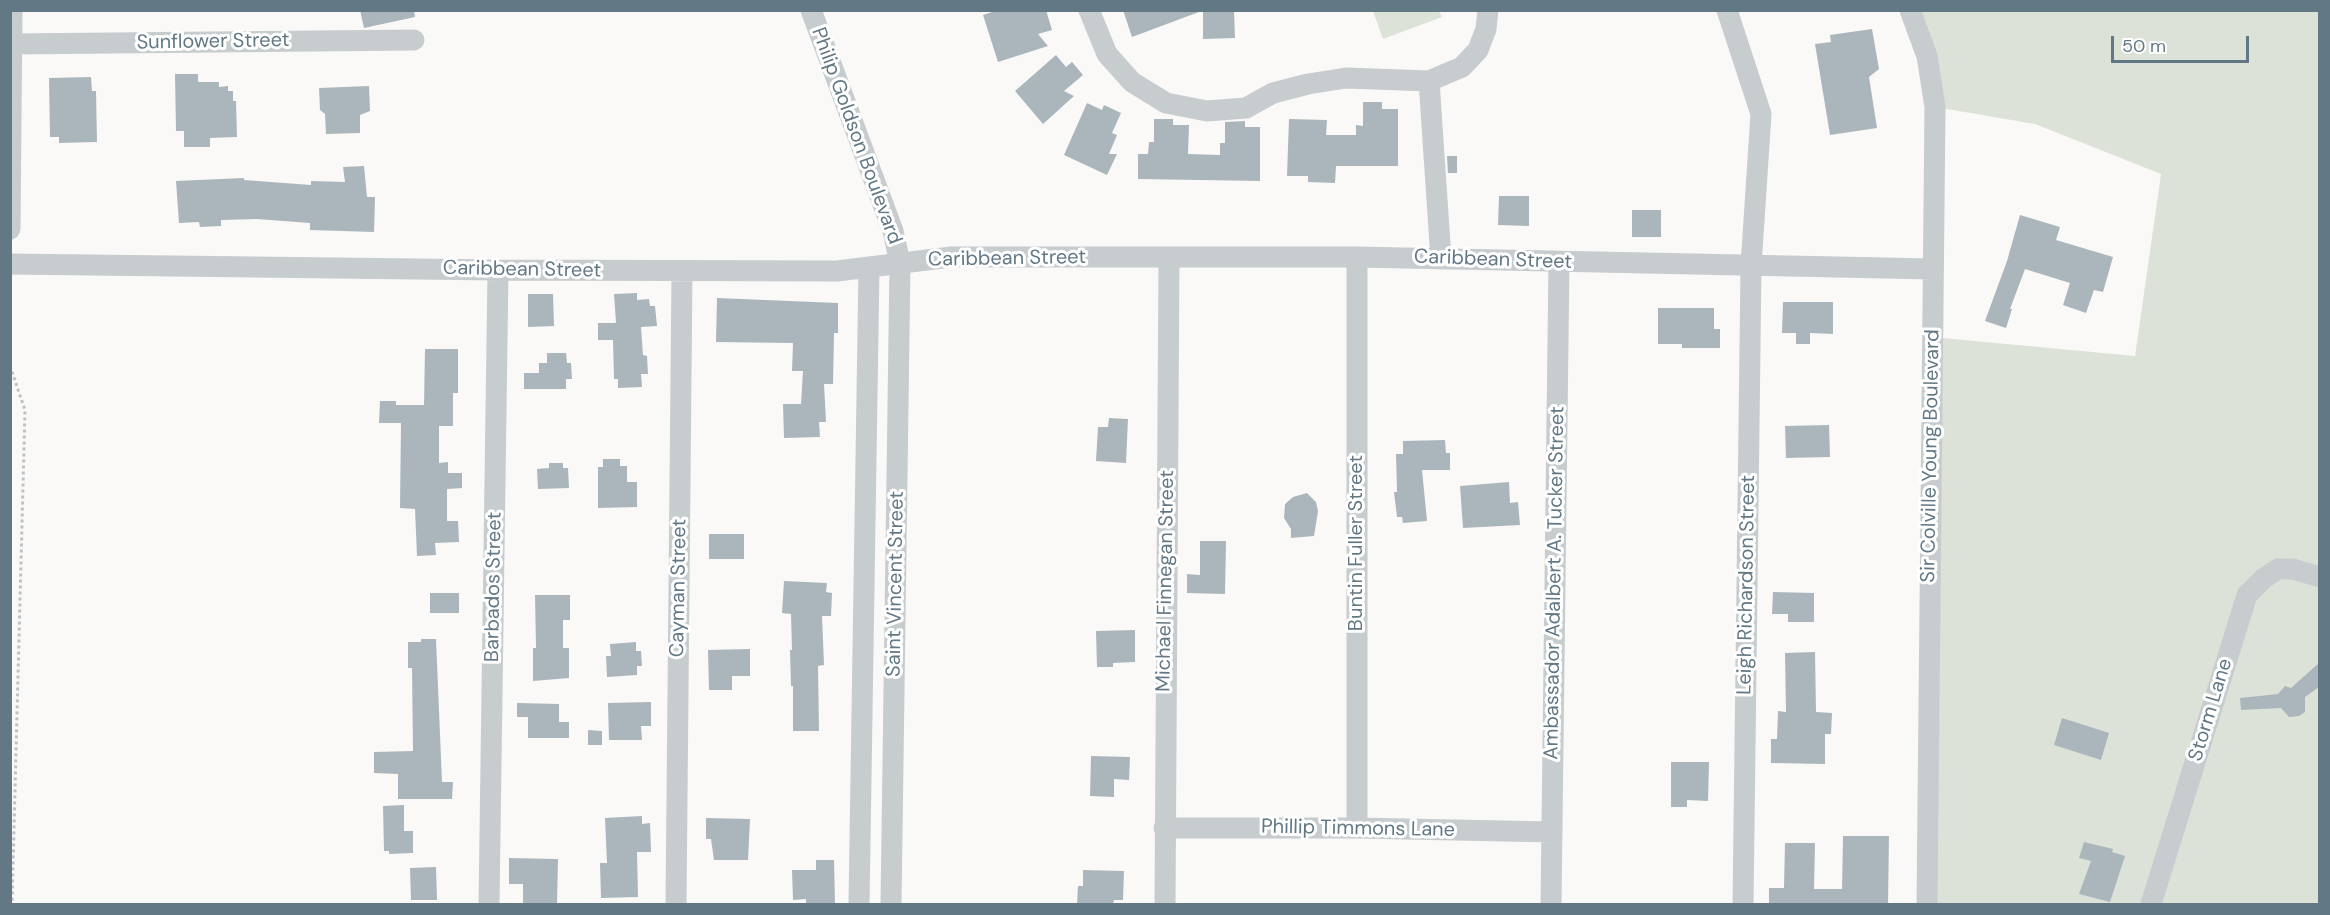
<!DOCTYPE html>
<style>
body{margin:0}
#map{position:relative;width:2330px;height:915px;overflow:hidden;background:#faf9f7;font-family:"DM Sans",sans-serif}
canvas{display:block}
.frame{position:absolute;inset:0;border:12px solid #627885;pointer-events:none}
.scale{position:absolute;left:2111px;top:36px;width:138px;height:27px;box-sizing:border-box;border:3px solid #627885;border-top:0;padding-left:8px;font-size:18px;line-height:21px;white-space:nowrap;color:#627885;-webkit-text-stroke:4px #fff;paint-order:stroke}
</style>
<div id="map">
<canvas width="2330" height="915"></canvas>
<div class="frame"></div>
<div class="scale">50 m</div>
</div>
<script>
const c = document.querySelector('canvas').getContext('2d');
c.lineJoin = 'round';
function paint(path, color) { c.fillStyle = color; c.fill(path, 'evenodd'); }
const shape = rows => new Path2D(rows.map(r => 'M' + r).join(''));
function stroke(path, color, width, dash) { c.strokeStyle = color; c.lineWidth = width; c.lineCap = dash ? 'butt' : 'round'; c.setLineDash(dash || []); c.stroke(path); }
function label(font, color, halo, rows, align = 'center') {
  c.font = font + ' "DM Sans",sans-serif'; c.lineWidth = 6; c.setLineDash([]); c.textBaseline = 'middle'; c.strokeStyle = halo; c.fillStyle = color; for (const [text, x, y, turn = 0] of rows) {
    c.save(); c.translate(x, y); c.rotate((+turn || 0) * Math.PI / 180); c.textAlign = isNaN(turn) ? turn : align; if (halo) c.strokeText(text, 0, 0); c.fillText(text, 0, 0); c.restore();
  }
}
paint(shape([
 [1375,11,1439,11,1442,17,1383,39,1373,11],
 [1910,11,2319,11,2319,904,1933,904,1932,337,2135,356,2161,174,2035,124,1935,107]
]), '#dce2d8');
paint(shape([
 [360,10,414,10,415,17,364,28],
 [998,10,1046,10,1052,30,1038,34,1048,46,998,62,983,15],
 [1123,10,1198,10,1199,12,1132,37],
 [1203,10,1234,10,1235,38,1203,39],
 [1872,29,1879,69,1869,77,1877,128,1830,135,1815,44,1831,42,1830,35],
 [1056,55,1066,67,1072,62,1083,75,1064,91,1074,96,1043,124,1015,91],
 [175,74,198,74,198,82,219,82,219,87,228,86,228,91,233,91,233,101,236,101,237,137,210,138,210,147,184,147,184,131,176,131],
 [91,77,92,91,96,91,97,142,59,143,59,137,50,137,49,78],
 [369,86,370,111,360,115,360,133,326,134,325,114,320,110,319,88],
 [1363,102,1382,102,1382,109,1398,109,1398,166,1336,166,1335,183,1308,182,1308,176,1287,176,1289,119,1327,120,1326,135,1356,135,1356,125,1363,126],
 [1087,103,1102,110,1104,105,1121,113,1112,133,1117,135,1109,154,1117,154,1107,175,1064,155],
 [1154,119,1173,119,1173,125,1189,125,1188,154,1220,155,1220,143,1225,143,1225,122,1245,121,1245,127,1260,127,1260,181,1138,179,1138,154,1148,154,1149,142,1154,142],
 [1447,156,1457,156,1457,173,1448,173],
 [364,166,367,197,375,197,374,232,310,230,310,223,257,219,221,220,221,226,200,227,199,222,179,223,176,181,244,178,244,180,311,185,311,181,345,182,343,167],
 [1499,196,1529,196,1529,226,1498,225],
 [1632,210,1661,210,1661,237,1632,237],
 [2020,215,2060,227,2056,240,2113,257,2103,292,2094,290,2086,313,2063,305,2070,283,2025,269,2010,309,2012,309,2006,328,1985,321,2007,261],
 [637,293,637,300,649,299,650,306,655,306,657,326,641,327,643,355,647,356,648,374,641,374,642,387,618,388,618,379,614,379,613,340,598,340,598,323,616,323,614,294],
 [528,294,553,294,554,326,528,327],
 [717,298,838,303,838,333,834,333,833,384,824,384,826,422,819,422,820,437,784,438,783,404,801,404,803,371,792,371,793,343,716,342],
 [1783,302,1833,302,1833,334,1810,333,1810,344,1796,344,1796,333,1782,333],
 [1658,308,1714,308,1714,329,1720,329,1720,348,1682,348,1682,344,1658,344],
 [425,349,458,349,458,393,453,393,453,426,439,426,439,463,448,462,448,473,462,473,462,488,447,489,447,521,458,521,459,542,435,543,436,555,417,556,415,509,400,508,401,423,379,423,380,401,396,401,396,405,424,405],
 [547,353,566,353,567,363,571,363,572,379,566,379,566,389,524,389,524,373,539,373,539,363,547,363],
 [1109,418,1128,419,1126,463,1096,461,1098,427,1108,427],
 [1829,425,1830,457,1786,458,1785,426],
 [1445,440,1446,453,1450,453,1450,470,1422,470,1427,521,1403,523,1402,517,1397,517,1394,492,1397,492,1396,454,1403,454,1403,441],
 [603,459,620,459,620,466,627,466,627,482,637,482,637,507,598,508,598,467,603,467],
 [549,463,563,463,563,468,568,468,569,488,538,489,537,469,549,468],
 [1509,482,1510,503,1518,502,1520,525,1463,528,1460,486],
 [1307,493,1316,502,1318,511,1314,536,1291,538,1291,529,1284,518,1285,504,1293,497],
 [709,534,744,534,744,559,709,559],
 [1200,541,1226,541,1225,594,1187,593,1187,574,1200,575],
 [784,581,827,583,826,592,832,593,831,616,822,616,824,665,818,666,819,731,793,731,793,686,791,686,790,650,792,650,791,614,782,613],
 [1773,592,1814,593,1814,622,1788,622,1788,614,1772,614],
 [430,593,459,593,459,613,430,613],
 [535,595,570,595,570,620,563,620,563,648,569,648,569,678,533,681,533,648,536,648],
 [1135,630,1135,662,1113,663,1113,667,1097,667,1096,631],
 [421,639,436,639,442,782,453,782,452,799,398,799,398,774,374,773,374,752,413,751,412,668,408,668,408,642,421,642],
 [636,642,636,651,641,651,642,666,637,666,637,675,607,677,606,656,611,656,610,644],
 [750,649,750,676,732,676,732,690,709,690,708,650],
 [1815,652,1816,712,1832,713,1831,734,1825,734,1825,764,1771,763,1771,739,1777,739,1778,711,1786,712,1785,653],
 [2319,663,2319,687,2305,697,2305,712,2299,716,2289,717,2281,708,2241,710,2240,698,2278,694,2285,686,2291,688],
 [651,702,651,726,641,726,642,740,609,740,608,703],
 [517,703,559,704,559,722,569,722,569,738,528,738,528,717,517,717],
 [2062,718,2109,733,2101,760,2054,745],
 [588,730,602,731,602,745,588,745],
 [1091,756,1130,757,1129,780,1114,779,1114,797,1090,796],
 [1671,762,1709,762,1708,801,1687,800,1687,807,1671,807],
 [404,805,404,831,413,831,413,853,389,854,389,851,384,851,383,806],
 [642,816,642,824,650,823,651,852,637,852,638,897,601,898,600,863,607,863,605,818],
 [706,818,750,819,748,860,714,860,711,839,706,839],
 [1843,836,1889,836,1888,904,1769,904,1769,888,1784,888,1785,843,1815,843,1814,889,1842,889],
 [2084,842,2113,849,2112,852,2125,856,2110,902,2079,894,2091,861,2079,858],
 [509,858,558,859,557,904,523,904,523,884,509,884],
 [816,860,834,860,835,904,806,904,806,899,793,900,792,870,816,870],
 [436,867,437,900,411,900,410,868],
 [1083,870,1124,871,1123,900,1114,900,1113,904,1077,904,1078,886,1083,886]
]), '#abb6bc');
stroke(shape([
 [10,366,25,410,12,904]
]), '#bec2c4', 3, [3, 3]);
stroke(shape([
 [811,10,893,231,900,263,891,904],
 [1089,10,1107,54,1132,82,1166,103,1207,111,1246,108,1273,93,1308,84,1346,78,1429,81,1462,67,1478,50,1486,29,1488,10],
 [1727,10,1761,114,1751,266,1743,904],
 [1910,10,1927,56,1935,107,1927,904],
 [12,44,414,40],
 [1429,81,1441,259],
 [10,229,12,10],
 [10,264,498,270,837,271,951,257,1357,257,1933,269],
 [1164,828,1357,828,1552,832],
 [1357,828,1357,257],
 [489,904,498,270],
 [676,904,682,271],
 [859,904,869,268],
 [1165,904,1169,257],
 [1551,904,1559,262],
 [2151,904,2247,595,2264,578,2278,569,2293,569,2320,577]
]), '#c7cccf', 21);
label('20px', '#627885', '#fff', [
 ["Sunflower Street",213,42,-1],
 ["Philip Goldson Boulevard",856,136,70],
 ["Caribbean Street",1007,259,-1],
 ["Caribbean Street",1493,260,2],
 ["Caribbean Street",522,270,1],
 ["Sir Colville Young Boulevard",1931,456,-89],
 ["Buntin Fuller Street",1357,543,-90],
 ["Michael Finnegan Street",1166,581,-89],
 ["Ambassador Adalbert A. Tucker Street",1555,583,-89],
 ["Saint Vincent Street",896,584,-89],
 ["Leigh Richardson Street",1747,585,-89],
 ["Barbados Street",494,587,-89],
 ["Cayman Street",679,588,-89],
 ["Storm Lane",2211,710,-73],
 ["Phillip Timmons Lane",1358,829,1]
]);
</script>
